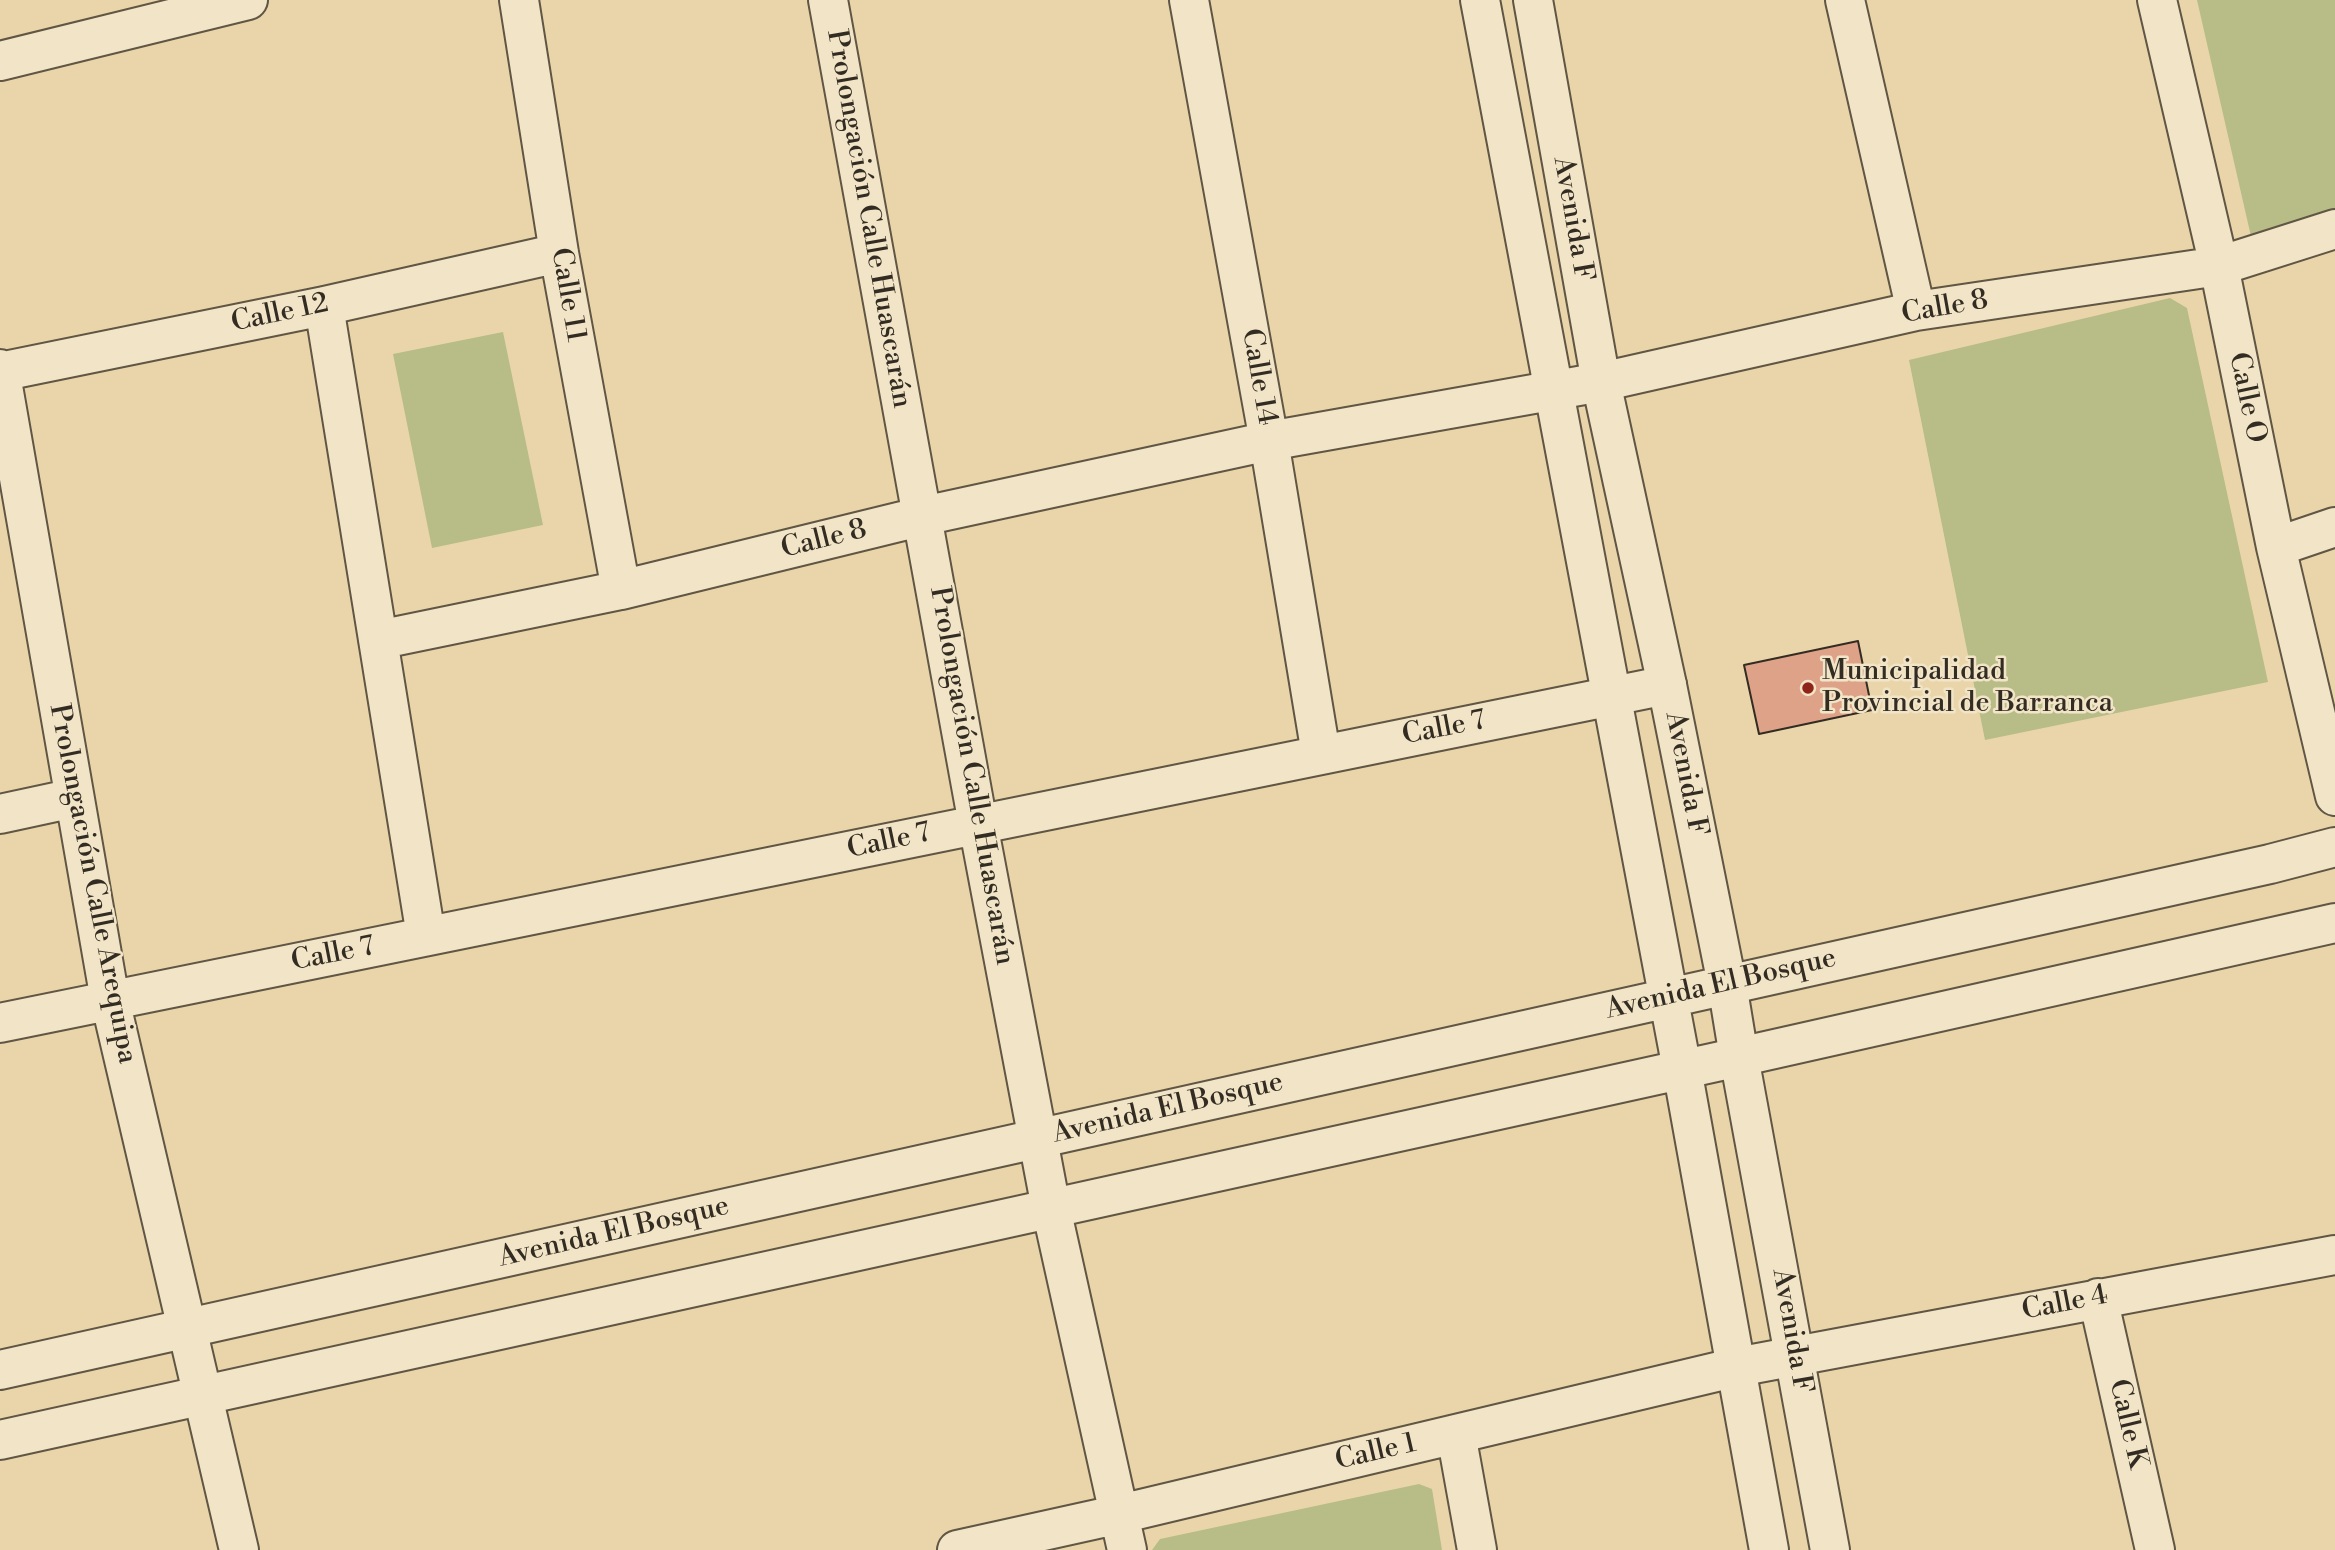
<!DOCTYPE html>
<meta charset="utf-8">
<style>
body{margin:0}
canvas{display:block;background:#e9d5a9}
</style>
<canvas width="2335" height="1550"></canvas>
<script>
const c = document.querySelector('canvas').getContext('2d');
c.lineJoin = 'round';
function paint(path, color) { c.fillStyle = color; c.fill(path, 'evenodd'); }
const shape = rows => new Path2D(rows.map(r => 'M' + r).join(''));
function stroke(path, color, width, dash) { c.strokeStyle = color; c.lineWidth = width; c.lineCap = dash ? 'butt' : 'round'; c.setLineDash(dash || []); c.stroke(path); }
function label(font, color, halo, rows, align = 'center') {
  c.font = font + ' "Libre Bodoni",serif'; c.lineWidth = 5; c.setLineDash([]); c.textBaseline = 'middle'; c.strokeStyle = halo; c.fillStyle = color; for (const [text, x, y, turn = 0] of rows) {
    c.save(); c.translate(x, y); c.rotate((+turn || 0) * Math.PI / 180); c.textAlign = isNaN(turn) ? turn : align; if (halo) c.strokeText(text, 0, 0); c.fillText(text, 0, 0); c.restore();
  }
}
paint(shape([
 [2197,0,2335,0,2335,230,2255,254],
 [2170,298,2187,308,2268,682,1985,740,1909,360],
 [503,332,543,525,432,548,393,354],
 [1419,1484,1432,1489,1442,1550,1152,1550,1160,1539]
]), '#b8bd87');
const building = shape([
 [1858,641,1872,710,1759,734,1744,665,1858,641]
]);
paint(building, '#dda288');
stroke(building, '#332c22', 2);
const minor = shape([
 [519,0,559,253,621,590],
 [828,0,978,824,1051,1208,1127,1550],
 [1189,0,1269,441,1321,754],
 [1845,0,1916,311],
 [2157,0,2219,266,2276,547,2335,796],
 [0,61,248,0],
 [324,306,426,936],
 [0,369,110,1000,239,1550],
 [0,372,324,306,559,253],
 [2276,547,2335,527],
 [378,640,621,590,923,516,1269,441,1601,382,1916,311,2219,266,2335,229],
 [0,814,74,798],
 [1727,984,1739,1057],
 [0,1023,1667,685],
 [2098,1298,2155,1550],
 [1456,1434,1477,1550],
 [957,1550,1120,1514,1737,1367,2335,1255]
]);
const tertiary = shape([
 [1480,0,1682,1069,1769,1550],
 [1533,0,1601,382,1667,685,1727,984],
 [1739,1057,1830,1550],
 [0,1370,2270,864,2335,847],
 [0,1440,1739,1057,2335,923]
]);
stroke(minor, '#605644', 42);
stroke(tertiary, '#605644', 42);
stroke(minor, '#f1e4c7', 38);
stroke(tertiary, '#f1e4c7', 38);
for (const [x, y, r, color] of [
 [1808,688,7,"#8f2418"]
]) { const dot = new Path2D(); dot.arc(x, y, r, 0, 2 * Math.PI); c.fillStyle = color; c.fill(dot); stroke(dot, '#f1e4c7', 2.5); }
label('28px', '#332c22', '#f1e4c7', [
 ["Prolongación Calle Huascarán",868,219,80],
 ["Avenida F",1572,219,80],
 ["Calle 11",567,295,80],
 ["Calle 8",1945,308,-10],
 ["Calle 12",280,314,-12],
 ["Calle 14",1258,377,80],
 ["Calle O",2246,398,78],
 ["Calle 8",824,540,-14],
 ["Calle 7",1444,729,-11],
 ["Avenida F",1685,774,79],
 ["Prolongación Calle Huascarán",971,776,80],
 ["Calle 7",889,842,-12],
 ["Prolongación Calle Arequipa",92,884,79],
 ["Calle 7",333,955,-11],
 ["Avenida El Bosque",1721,985,-13],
 ["Avenida El Bosque",1168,1109,-13],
 ["Avenida El Bosque",614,1233,-13],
 ["Calle 4",2065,1304,-11],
 ["Avenida F",1791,1331,80],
 ["Calle K",2127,1424,77],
 ["Calle 1",1376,1453,-13]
]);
label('28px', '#332c22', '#f1e4c7', [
 ["Municipalidad",1822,672],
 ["Provincial de Barranca",1822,704]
], 'left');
</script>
